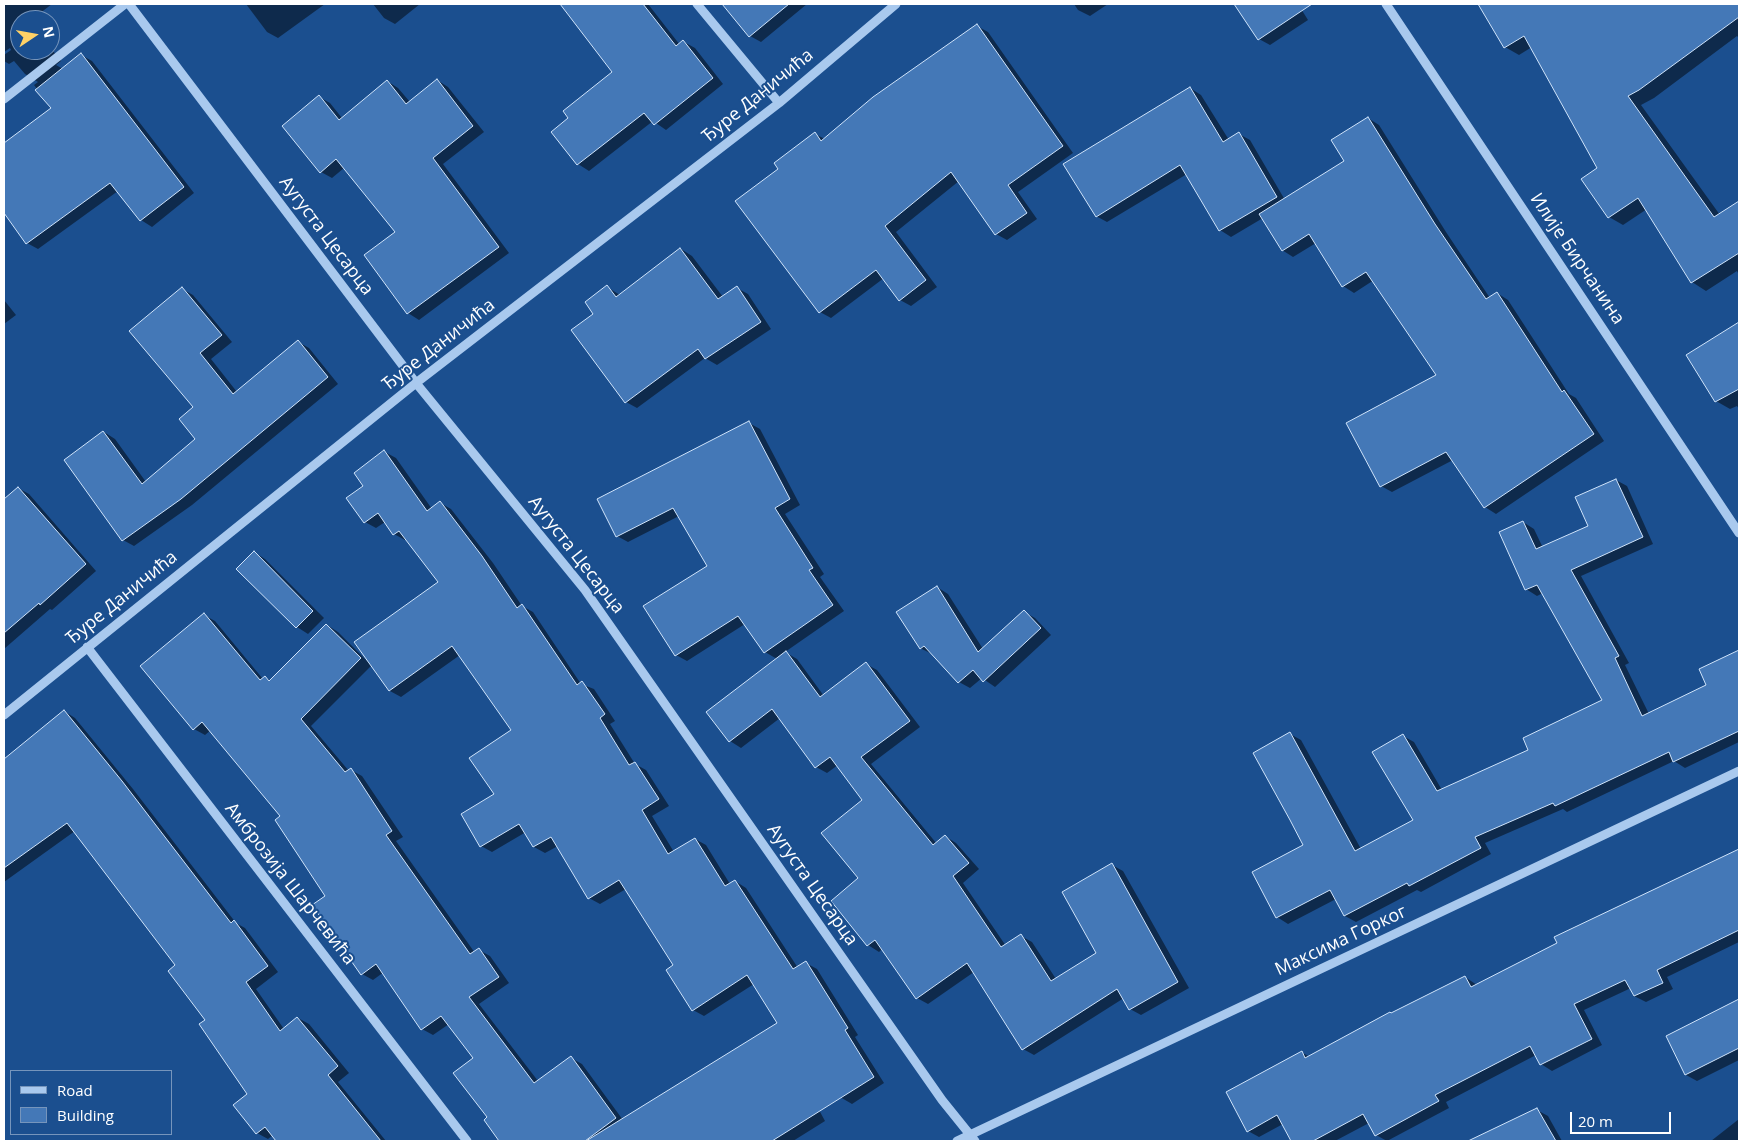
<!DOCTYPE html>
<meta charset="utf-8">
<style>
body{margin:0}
#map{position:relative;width:1743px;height:1145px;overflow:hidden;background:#1b4f8f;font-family:"Open Sans",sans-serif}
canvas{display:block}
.frame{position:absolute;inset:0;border:5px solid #fff;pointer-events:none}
.legend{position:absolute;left:10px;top:1070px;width:162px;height:65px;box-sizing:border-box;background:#1b4f8f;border:1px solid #7695bc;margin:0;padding:6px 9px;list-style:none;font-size:15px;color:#fff}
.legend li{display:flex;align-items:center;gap:10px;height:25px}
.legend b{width:25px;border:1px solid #7695bc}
.north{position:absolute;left:10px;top:10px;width:50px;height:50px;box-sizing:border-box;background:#1b4f8f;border:1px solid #7695bc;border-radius:50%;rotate:78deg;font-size:14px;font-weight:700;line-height:20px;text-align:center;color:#fff}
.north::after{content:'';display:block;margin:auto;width:18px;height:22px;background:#ffd166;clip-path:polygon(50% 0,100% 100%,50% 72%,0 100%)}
.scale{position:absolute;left:1570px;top:1112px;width:101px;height:22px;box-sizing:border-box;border:2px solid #fff;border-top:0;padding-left:6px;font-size:15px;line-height:18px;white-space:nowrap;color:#fff;-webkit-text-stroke:4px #1b4f8f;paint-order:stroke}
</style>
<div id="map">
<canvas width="1743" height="1145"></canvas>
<div class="frame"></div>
<ul class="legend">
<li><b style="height:6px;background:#a9c9ee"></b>Road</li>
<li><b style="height:14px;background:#4478b7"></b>Building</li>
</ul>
<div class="north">N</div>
<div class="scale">20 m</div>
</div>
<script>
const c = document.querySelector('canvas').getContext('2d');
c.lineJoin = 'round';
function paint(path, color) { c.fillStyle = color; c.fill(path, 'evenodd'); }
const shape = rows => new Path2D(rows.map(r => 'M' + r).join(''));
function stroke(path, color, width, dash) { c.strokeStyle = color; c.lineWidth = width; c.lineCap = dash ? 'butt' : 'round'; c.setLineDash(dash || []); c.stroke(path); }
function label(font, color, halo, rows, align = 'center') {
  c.font = font + ' "Open Sans",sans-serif'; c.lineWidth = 4; c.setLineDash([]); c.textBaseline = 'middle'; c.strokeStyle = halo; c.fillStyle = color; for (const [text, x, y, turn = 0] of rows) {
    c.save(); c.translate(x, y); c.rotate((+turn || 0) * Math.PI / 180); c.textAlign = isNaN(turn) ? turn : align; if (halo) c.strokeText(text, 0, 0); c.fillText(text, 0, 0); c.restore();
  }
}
paint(shape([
 [4,4,52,4,31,20,20,20,20,50,50,50,50,47,61,61,56,65,63,69,81,55,92,61,194,193,152,227,141,220,118,191,38,249,27,243,4,211,4,144,52,109,34,85,38,82,25,74,14,61,9,64,4,61,4,55,11,50,10,48,4,52],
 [246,4,325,4,278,38,267,32],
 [373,4,420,4,395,24,384,18],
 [567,4,648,4,680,45,684,42,695,48,723,84,666,130,653,121,589,171,578,164,553,132,570,119,614,72],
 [724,4,807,4,761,42,750,36],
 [1074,4,1108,4,1090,16,1078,10],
 [1236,4,1298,4,1308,20,1270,45,1259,39],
 [1486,4,1579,4,1584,12,1595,4,1739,4,1739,38,1737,36,1654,98,1641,105,1720,215,1739,202,1739,275,1737,271,1706,291,1692,282,1647,209,1623,225,1609,217,1598,169,1532,47,1519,55,1505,47,1481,7],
 [977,26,988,32,1073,153,1018,192,1037,219,1007,240,996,234,959,181,896,232,937,287,911,306,900,300,884,278,831,318,820,312,780,169,815,134,825,139],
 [437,80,448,87,484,132,443,164,509,253,419,320,408,313,397,232,344,168,332,178,321,172,319,97,330,103,342,118,387,81,398,88,410,102],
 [1190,88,1201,95,1229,140,1239,134,1250,140,1285,200,1346,161,1368,118,1379,125,1446,232,1490,298,1497,293,1508,300,1569,394,1576,398,1604,441,1496,514,1485,507,1453,460,1392,492,1381,486,1438,375,1374,280,1354,293,1343,286,1316,243,1293,257,1282,250,1263,218,1231,237,1220,230,1187,174,1107,222,1096,216],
 [681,249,692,256,723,297,737,288,748,294,771,329,717,365,705,358,637,408,626,402,595,314,607,287,620,295],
 [182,289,193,295,232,342,211,359,237,392,298,342,309,348,338,384,192,505,134,546,123,540,104,432,115,439,146,482,197,439],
 [4,300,16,315,4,324],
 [1739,324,1739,409,1737,406,1730,409,1716,401,1688,355],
 [749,423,760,429,800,505,785,514,824,574,820,577,844,611,785,652,797,659,824,696,866,664,877,670,920,727,871,764,937,844,945,836,956,843,979,869,963,883,1006,946,1021,936,1032,942,1056,979,1098,953,1112,865,1123,871,1189,988,1141,1015,1130,1009,1124,998,1034,1055,1023,1049,974,972,928,1004,917,998,882,949,879,952,868,945,833,901,860,878,864,800,838,765,827,773,816,767,780,718,741,748,730,741,708,712,777,659,765,652,745,624,687,661,676,655,709,566,679,516,628,542,617,536],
 [385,452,396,458,432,509,440,503,451,509,493,563,522,606,533,612,581,684,594,689,615,721,610,724,635,764,646,770,669,806,652,816,674,852,695,839,706,845,730,884,735,881,746,888,798,968,806,963,817,969,858,1035,855,1037,884,1083,852,1104,840,1097,812,1097,825,1121,793,1141,724,1141,715,1126,690,1141,501,1141,485,1120,489,1117,475,1058,449,1024,433,1035,422,1029,384,972,373,980,362,974,327,896,282,816,211,730,205,735,194,729,204,615,215,621,263,679,265,677,271,681,327,625,338,632,368,662,440,582,407,539,405,540,394,534,385,522,376,528,365,522,365,487],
 [460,655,512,731,481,846,492,852,526,832,534,847,545,853,558,846,589,898,600,904,626,889,675,965,693,1010,704,1016,754,984,779,1023,623,1120,582,1064,571,1058,538,1081,479,1004,509,983,490,956,479,950,475,953,396,841,403,837,362,776,351,770,349,771,311,726,372,665,390,691,401,697],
 [1616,480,1627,486,1653,544,1581,576,1629,663,1625,665,1649,714,1708,686,1701,670,1739,652,1739,742,1685,768,1674,761,1567,812,1563,809,1485,843,1491,854,1421,892,1417,890,1356,922,1345,916,1336,899,1288,924,1277,917,1254,872,1304,846,1290,734,1301,740,1361,849,1414,820,1403,736,1414,742,1442,790,1530,750,1603,701,1543,593,1537,596,1526,589,1501,532,1523,522,1534,529,1543,548,1589,527],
 [18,488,29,494,96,571,52,610,50,609,4,649,4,500],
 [254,552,265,559,324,618,308,634,297,627],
 [937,587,948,594,983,649,1024,612,1035,618,1051,635,995,687,982,678,970,688,959,682,933,653,932,654,920,648],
 [64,711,75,718,133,789,236,923,245,928,278,972,256,989,284,1029,298,1018,309,1024,349,1073,338,1082,386,1141,278,1141,273,1135,268,1139,257,1133,249,1094,207,1021,177,965,75,831,4,882,4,782,29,764],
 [1739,850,1739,942,1667,977,1673,989,1646,1002,1634,996,1631,988,1584,1010,1602,1045,1552,1071,1541,1064,1536,1055,1446,1102,1449,1108,1387,1141,1376,1135,1369,1123,1335,1141,1293,1141,1283,1124,1259,1137,1248,1131,1301,1052,1310,1057,1465,977,1477,985,1559,944,1556,938],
 [1739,1000,1739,1060,1697,1081,1686,1075,1667,1037],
 [1537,1110,1548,1116,1562,1141,1497,1141,1491,1131],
 [1739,1119,1739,1141,1711,1141]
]), '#0007');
const building = shape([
 [560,4,643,4,676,46,683,40,713,78,654,125,644,113,577,165,551,132,568,118,563,111,612,72,560,4],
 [722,4,789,4,749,37,722,4],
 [1234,4,1312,4,1258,40,1234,4],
 [1478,4,1739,4,1739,17,1639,90,1628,96,1714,217,1739,201,1739,253,1691,283,1638,198,1608,218,1581,179,1597,168,1524,36,1504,48,1478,4],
 [977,24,1063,146,1008,185,1027,213,995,235,951,172,885,226,926,280,899,301,876,270,819,313,735,201,778,169,774,163,815,132,821,141,873,97,977,24],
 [81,53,184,187,140,221,110,183,26,244,4,213,4,143,51,108,35,90,81,53],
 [437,79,473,126,433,158,499,247,407,314,364,255,395,232,336,159,320,173,282,126,319,95,339,120,387,80,406,104,437,79],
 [1190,87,1223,142,1239,132,1277,197,1219,231,1180,165,1096,217,1063,164,1190,87],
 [1368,117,1435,224,1486,299,1497,292,1562,392,1564,390,1594,434,1484,508,1446,452,1380,487,1346,423,1436,375,1366,272,1342,287,1309,234,1282,251,1259,214,1344,161,1331,140,1368,117],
 [680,248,718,299,737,286,761,322,705,359,698,349,625,403,571,330,593,314,585,302,607,285,616,297,680,248],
 [182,287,222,335,200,353,233,394,298,340,328,377,181,499,122,541,64,460,103,431,142,484,195,439,179,419,193,407,129,331,182,287],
 [1739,322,1739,389,1715,402,1686,355,1739,322],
 [749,421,790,499,775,508,813,568,809,570,833,605,764,653,738,616,675,656,643,606,707,566,673,508,616,537,597,499,749,421],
 [384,450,427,511,440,501,482,556,517,608,522,604,577,685,582,681,605,714,600,718,629,765,635,762,659,799,642,810,668,854,695,838,725,886,735,880,793,969,806,961,848,1028,845,1030,874,1077,772,1141,586,1141,777,1023,747,975,692,1011,666,970,673,965,619,880,588,899,551,837,533,847,519,824,480,847,461,814,494,794,469,758,511,730,452,646,389,691,354,642,438,582,399,531,393,535,378,513,364,523,346,498,363,486,354,473,384,450],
 [1616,479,1643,537,1571,570,1619,656,1615,658,1642,716,1706,685,1699,669,1739,650,1739,731,1673,762,1669,752,1555,806,1553,803,1475,837,1481,848,1409,886,1407,883,1344,916,1330,890,1276,918,1252,872,1303,845,1290,820,1253,753,1290,732,1355,851,1413,820,1372,752,1403,734,1437,791,1528,750,1523,738,1602,700,1537,585,1525,590,1499,532,1523,521,1536,549,1588,526,1575,497,1616,479],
 [18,487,86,564,40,605,39,603,4,633,4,499,18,487],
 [254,551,313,611,296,628,236,569,254,551],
 [937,586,978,652,1024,610,1041,628,983,682,973,670,958,683,924,646,920,649,896,612,937,586],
 [204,613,260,680,265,676,269,681,326,624,361,658,301,719,345,772,351,768,392,831,386,835,470,954,479,948,499,977,469,997,534,1083,571,1056,616,1118,585,1141,499,1141,484,1120,487,1117,453,1073,473,1058,441,1016,421,1030,376,964,361,975,312,905,325,896,275,820,280,816,202,722,193,730,140,666,204,613],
 [786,651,820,697,866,662,910,721,861,757,933,845,945,835,969,863,953,876,1001,947,1021,934,1051,981,1096,953,1062,892,1112,863,1178,982,1129,1010,1117,989,1022,1050,967,963,916,999,875,940,867,946,831,901,858,878,821,833,862,800,830,757,815,768,772,709,729,742,706,712,786,651],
 [64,710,122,781,231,923,234,920,268,966,246,982,280,1031,297,1017,338,1066,328,1075,381,1141,276,1141,265,1127,256,1134,233,1105,247,1094,199,1024,205,1020,168,971,175,965,67,823,4,868,4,759,64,710],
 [1739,849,1739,930,1657,970,1663,983,1634,996,1625,980,1574,1004,1592,1039,1540,1065,1530,1046,1435,1095,1439,1101,1375,1136,1363,1114,1313,1141,1291,1141,1277,1115,1247,1132,1226,1092,1302,1051,1305,1058,1390,1012,1391,1013,1465,976,1471,987,1557,943,1554,937,1739,849],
 [1739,999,1739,1048,1685,1075,1666,1036,1739,999],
 [1537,1108,1556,1141,1468,1141,1537,1108]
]);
paint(building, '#4478b7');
stroke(building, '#cfe3fa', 1);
stroke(shape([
 [129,4,416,383,585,590,942,1100,975,1141],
 [697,4,779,103],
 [1386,4,1739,533],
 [4,99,125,4],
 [87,647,467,1141],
 [4,715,416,383,779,103,896,4],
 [957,1141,1739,771]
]), '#a9c9ee', 9);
label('18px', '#fff', '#1b4f8f', [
 ["Ђуре Даничића",758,96,-39],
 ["Аугуста Цесарца",326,236,53],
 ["Илије Бирчанина",1577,259,56],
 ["Ђуре Даничића",439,345,-38],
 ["Аугуста Цесарца",576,555,52],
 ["Ђуре Даничића",122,598,-39],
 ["Амброзија Шарчевића",290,884,52],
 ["Аугуста Цесарца",812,885,55],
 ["Максима Горког",1341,941,-25]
]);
</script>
